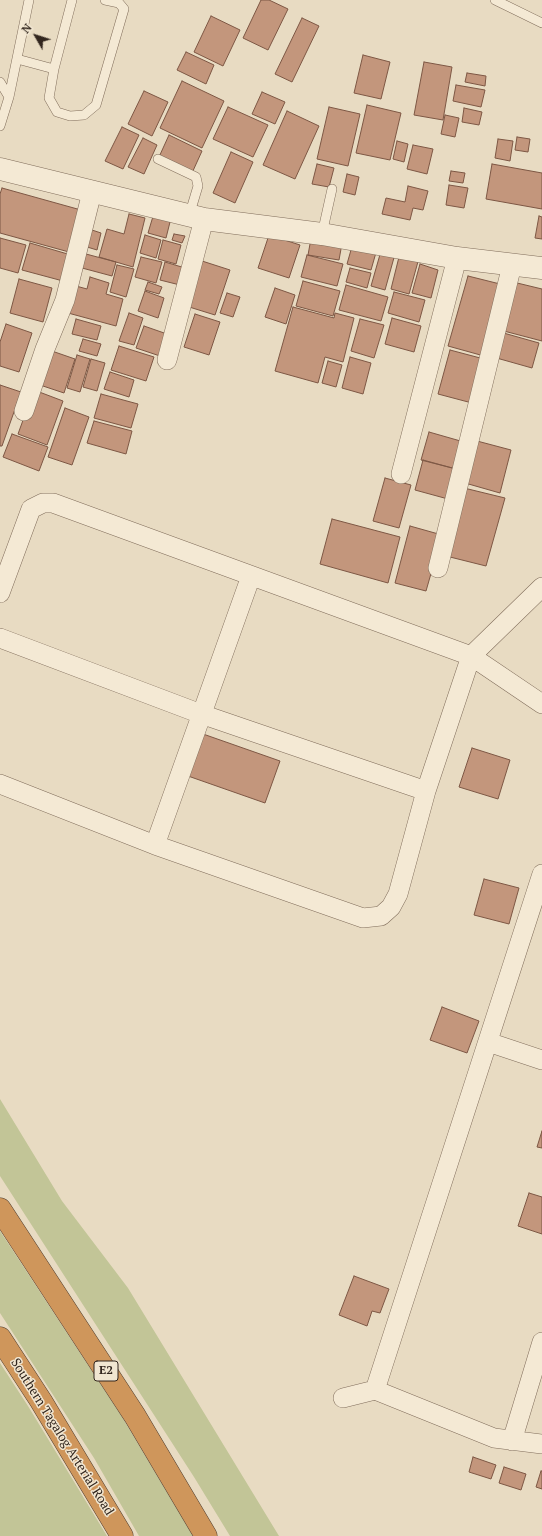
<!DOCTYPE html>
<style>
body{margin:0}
#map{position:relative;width:542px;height:1536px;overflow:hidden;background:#e8dbc2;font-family:"PT Serif",serif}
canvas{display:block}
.north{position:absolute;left:16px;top:16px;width:40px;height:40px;-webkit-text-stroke:3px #f1e6d1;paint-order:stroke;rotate:309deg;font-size:11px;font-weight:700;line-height:16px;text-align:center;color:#32261e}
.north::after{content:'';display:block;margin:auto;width:14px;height:18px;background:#32261e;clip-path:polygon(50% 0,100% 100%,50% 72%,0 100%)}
</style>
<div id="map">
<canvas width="542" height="1536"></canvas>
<div class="north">N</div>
</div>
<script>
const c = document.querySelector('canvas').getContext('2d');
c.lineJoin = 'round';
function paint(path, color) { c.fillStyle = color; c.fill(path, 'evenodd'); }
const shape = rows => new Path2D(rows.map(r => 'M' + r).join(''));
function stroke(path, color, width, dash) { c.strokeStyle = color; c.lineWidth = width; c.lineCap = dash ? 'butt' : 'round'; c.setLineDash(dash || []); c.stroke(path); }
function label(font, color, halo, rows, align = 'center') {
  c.font = font + ' "PT Serif",serif'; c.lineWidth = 3; c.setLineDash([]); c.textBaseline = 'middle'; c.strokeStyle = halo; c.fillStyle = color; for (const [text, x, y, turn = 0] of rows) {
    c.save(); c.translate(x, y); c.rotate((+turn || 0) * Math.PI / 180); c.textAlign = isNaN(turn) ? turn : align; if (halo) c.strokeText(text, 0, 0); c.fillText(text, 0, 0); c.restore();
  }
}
paint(shape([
 [0,1099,62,1201,128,1288,279,1536,230,1536,194,1477,0,1176],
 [0,1231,122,1417,193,1536,139,1536,94,1458,0,1313],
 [0,1363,28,1406,107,1536,0,1536]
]), '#c2c597');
const building = shape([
 [261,0,269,0,288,9,268,50,243,38,261,0],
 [211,16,240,30,223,66,194,52,211,16],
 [302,18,319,26,292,82,275,74,302,18],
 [186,52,214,65,206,84,177,70,186,52],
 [363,55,390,62,381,99,354,93,363,55],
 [424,62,452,67,443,120,414,115,424,62],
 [467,73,486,76,485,86,465,82,467,73],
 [182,81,224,101,202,148,160,128,182,81],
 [456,85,485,90,481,107,453,101,456,85],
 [144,91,168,102,152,136,128,124,144,91],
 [262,92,285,102,275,124,252,114,262,92],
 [367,105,401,113,390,160,356,153,367,105],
 [228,107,268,125,253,157,213,139,228,107],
 [329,107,360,114,348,166,317,159,329,107],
 [464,108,482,112,479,125,462,122,464,108],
 [287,111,319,126,295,179,263,165,287,111],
 [445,115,459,118,455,137,441,134,445,115],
 [122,127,139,135,123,169,105,161,122,127],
 [169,135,202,151,192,173,159,157,169,135],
 [517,137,530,139,528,152,515,150,517,137],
 [143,138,157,145,144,174,128,167,143,138],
 [498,139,513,141,510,161,495,158,498,139],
 [397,141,408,144,404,162,393,159,397,141],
 [413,145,433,149,427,174,407,169,413,145],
 [231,152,253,162,235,203,213,193,231,152],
 [317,164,334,168,329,187,312,184,317,164],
 [492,164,542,173,542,209,486,199,492,164],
 [451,171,465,173,463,183,449,181,451,171],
 [347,174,359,177,355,195,343,192,347,174],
 [449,185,468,188,464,208,446,205,449,185],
 [408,186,428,191,423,210,413,208,410,220,382,214,386,198,405,202,408,186],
 [2,188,81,210,69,252,0,233,0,194,2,188],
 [154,213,171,218,166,238,148,233,154,213],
 [129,214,145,218,133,267,99,257,107,229,124,234,129,214],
 [539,216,542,217,542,239,535,238,539,216],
 [89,229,101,233,97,250,84,246,89,229],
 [312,233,343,238,339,260,308,255,312,233],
 [174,234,185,236,182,243,172,240,174,234],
 [145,235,161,240,156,258,140,253,145,235],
 [269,235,300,245,289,278,258,268,269,235],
 [0,238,26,245,18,273,0,268,0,238],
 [163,240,181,245,176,264,158,259,163,240],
 [30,243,71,255,63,281,22,270,30,243],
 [353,243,377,249,371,270,347,264,353,243],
 [381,251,395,254,385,290,371,286,381,251],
 [400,253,419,258,409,294,391,289,400,253],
 [86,254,116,262,112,276,82,268,86,254],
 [307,255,343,264,337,286,301,277,307,255],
 [141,257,162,262,156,283,135,277,141,257],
 [202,261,230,270,215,315,186,306,202,261],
 [165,262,185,268,180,285,160,280,165,262],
 [420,264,438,270,431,298,412,293,420,264],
 [117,265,134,269,126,297,110,292,117,265],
 [350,268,371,273,367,288,346,282,350,268],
 [468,276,504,285,484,356,448,346,468,276],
 [90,277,109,283,106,294,123,299,116,326,68,313,76,286,87,289,90,277],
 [19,279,52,288,43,322,10,313,19,279],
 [303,281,340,291,333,316,296,306,303,281],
 [148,282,162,287,159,294,145,290,148,282],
 [513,282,542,289,542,341,500,330,513,282],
 [346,285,388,297,381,321,339,310,346,285],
 [275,288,295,295,286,324,265,317,275,288],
 [145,291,164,298,158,318,138,311,145,291],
 [394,292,425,300,419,322,388,313,394,292],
 [227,293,240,297,233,317,220,313,227,293],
 [293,307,334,318,335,313,354,318,343,362,325,357,318,383,275,371,293,307],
 [129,313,143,318,134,345,119,341,129,313],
 [195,314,220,322,209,355,184,347,195,314],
 [392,318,421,326,414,352,385,344,392,318],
 [76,319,101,326,97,340,72,334,76,319],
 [360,319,384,325,374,358,351,351,360,319],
 [6,324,32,333,19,372,0,366,0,342,6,324],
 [144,326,167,334,160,356,136,348,144,326],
 [500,332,539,343,532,368,493,357,500,332],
 [83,339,101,344,97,356,79,351,83,339],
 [119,346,154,357,146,381,111,370,119,346],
 [46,349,75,359,64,393,34,383,46,349],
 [450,350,484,359,472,403,438,394,450,350],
 [77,355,90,359,80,392,67,388,77,355],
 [350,357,371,363,363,394,342,388,350,357],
 [91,359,105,363,97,391,83,387,91,359],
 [328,361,342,365,336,387,322,383,328,361],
 [110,372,134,380,129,397,104,389,110,372],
 [0,385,21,392,2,446,0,446,0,385],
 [34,390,63,401,47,445,18,434,34,390],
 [101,394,138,404,131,428,94,418,101,394],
 [65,408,89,417,72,465,48,457,65,408],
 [94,421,132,431,126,454,87,443,94,421],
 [429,432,464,442,456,469,421,460,429,432],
 [12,434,48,447,39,471,3,457,12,434],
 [477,441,511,450,500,493,465,483,477,441],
 [423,460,456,469,448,499,415,490,423,460],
 [385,478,411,485,399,528,373,521,385,478],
 [464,488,505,498,486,566,446,556,464,488],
 [332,519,400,537,388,583,320,564,332,519],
 [410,526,442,535,426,591,395,583,410,526],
 [203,734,280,761,265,803,188,776,203,734],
 [472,748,510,760,498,799,459,787,472,748],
 [484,879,519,888,509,924,474,915,484,879],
 [442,1007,479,1021,467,1053,430,1040,442,1007],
 [542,1131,542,1148,537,1147,542,1131],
 [529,1193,542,1197,542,1234,518,1226,529,1193],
 [354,1276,389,1289,380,1313,372,1311,367,1326,339,1315,354,1276],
 [473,1457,496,1465,491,1479,469,1472,473,1457],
 [504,1467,526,1474,521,1490,499,1483,504,1467],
 [541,1471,542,1471,542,1489,536,1487,541,1471]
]);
paint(building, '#c3967c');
stroke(building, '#7d5744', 1);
const service = shape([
 [72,0,54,69,49,98,57,112,70,116,84,115,96,105,124,9,119,3,105,0],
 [495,0,542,23],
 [17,59,54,69],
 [0,82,9,97],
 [0,126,9,97,29,0],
 [158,159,196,177,198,186,189,216],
 [322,234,332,189]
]);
const minor = shape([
 [167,360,204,219],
 [24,411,45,349,65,300,92,192],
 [401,474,457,258],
 [438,568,512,265],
 [0,593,31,509,43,503,53,503,471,656,542,704],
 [0,638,201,714,426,791],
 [0,784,155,845,363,918,381,916,391,907,398,894,426,791,471,656,542,587],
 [155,845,251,576],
 [488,1042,542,1060],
 [375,1390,542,874],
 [343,1398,375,1390,494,1438,542,1444],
 [512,1441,542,1342]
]);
const tertiary = shape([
 [0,169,204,219,322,234,457,258,542,268]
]);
const motorway = shape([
 [0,1209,135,1416,206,1536],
 [0,1338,41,1401,122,1536]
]);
stroke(service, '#806d5b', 10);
stroke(minor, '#806d5b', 20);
stroke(tertiary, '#806d5b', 23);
stroke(motorway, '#4e3c2f', 23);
stroke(service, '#f4e9d4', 9);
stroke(minor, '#f4e9d4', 19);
stroke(tertiary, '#f4e9d4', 22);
stroke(motorway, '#cf965b', 22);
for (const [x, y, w] of [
 [106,1371,24]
]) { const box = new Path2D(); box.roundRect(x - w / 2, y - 10, w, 20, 3); c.fillStyle = '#f1e6d1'; c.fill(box); stroke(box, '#32261e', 1); }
label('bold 12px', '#32261e', null, [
 ["E2",106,1371]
]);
label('13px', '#32261e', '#f1e6d1', [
 ["Southern Tagalog Arterial Road",62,1437,58]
]);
</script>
